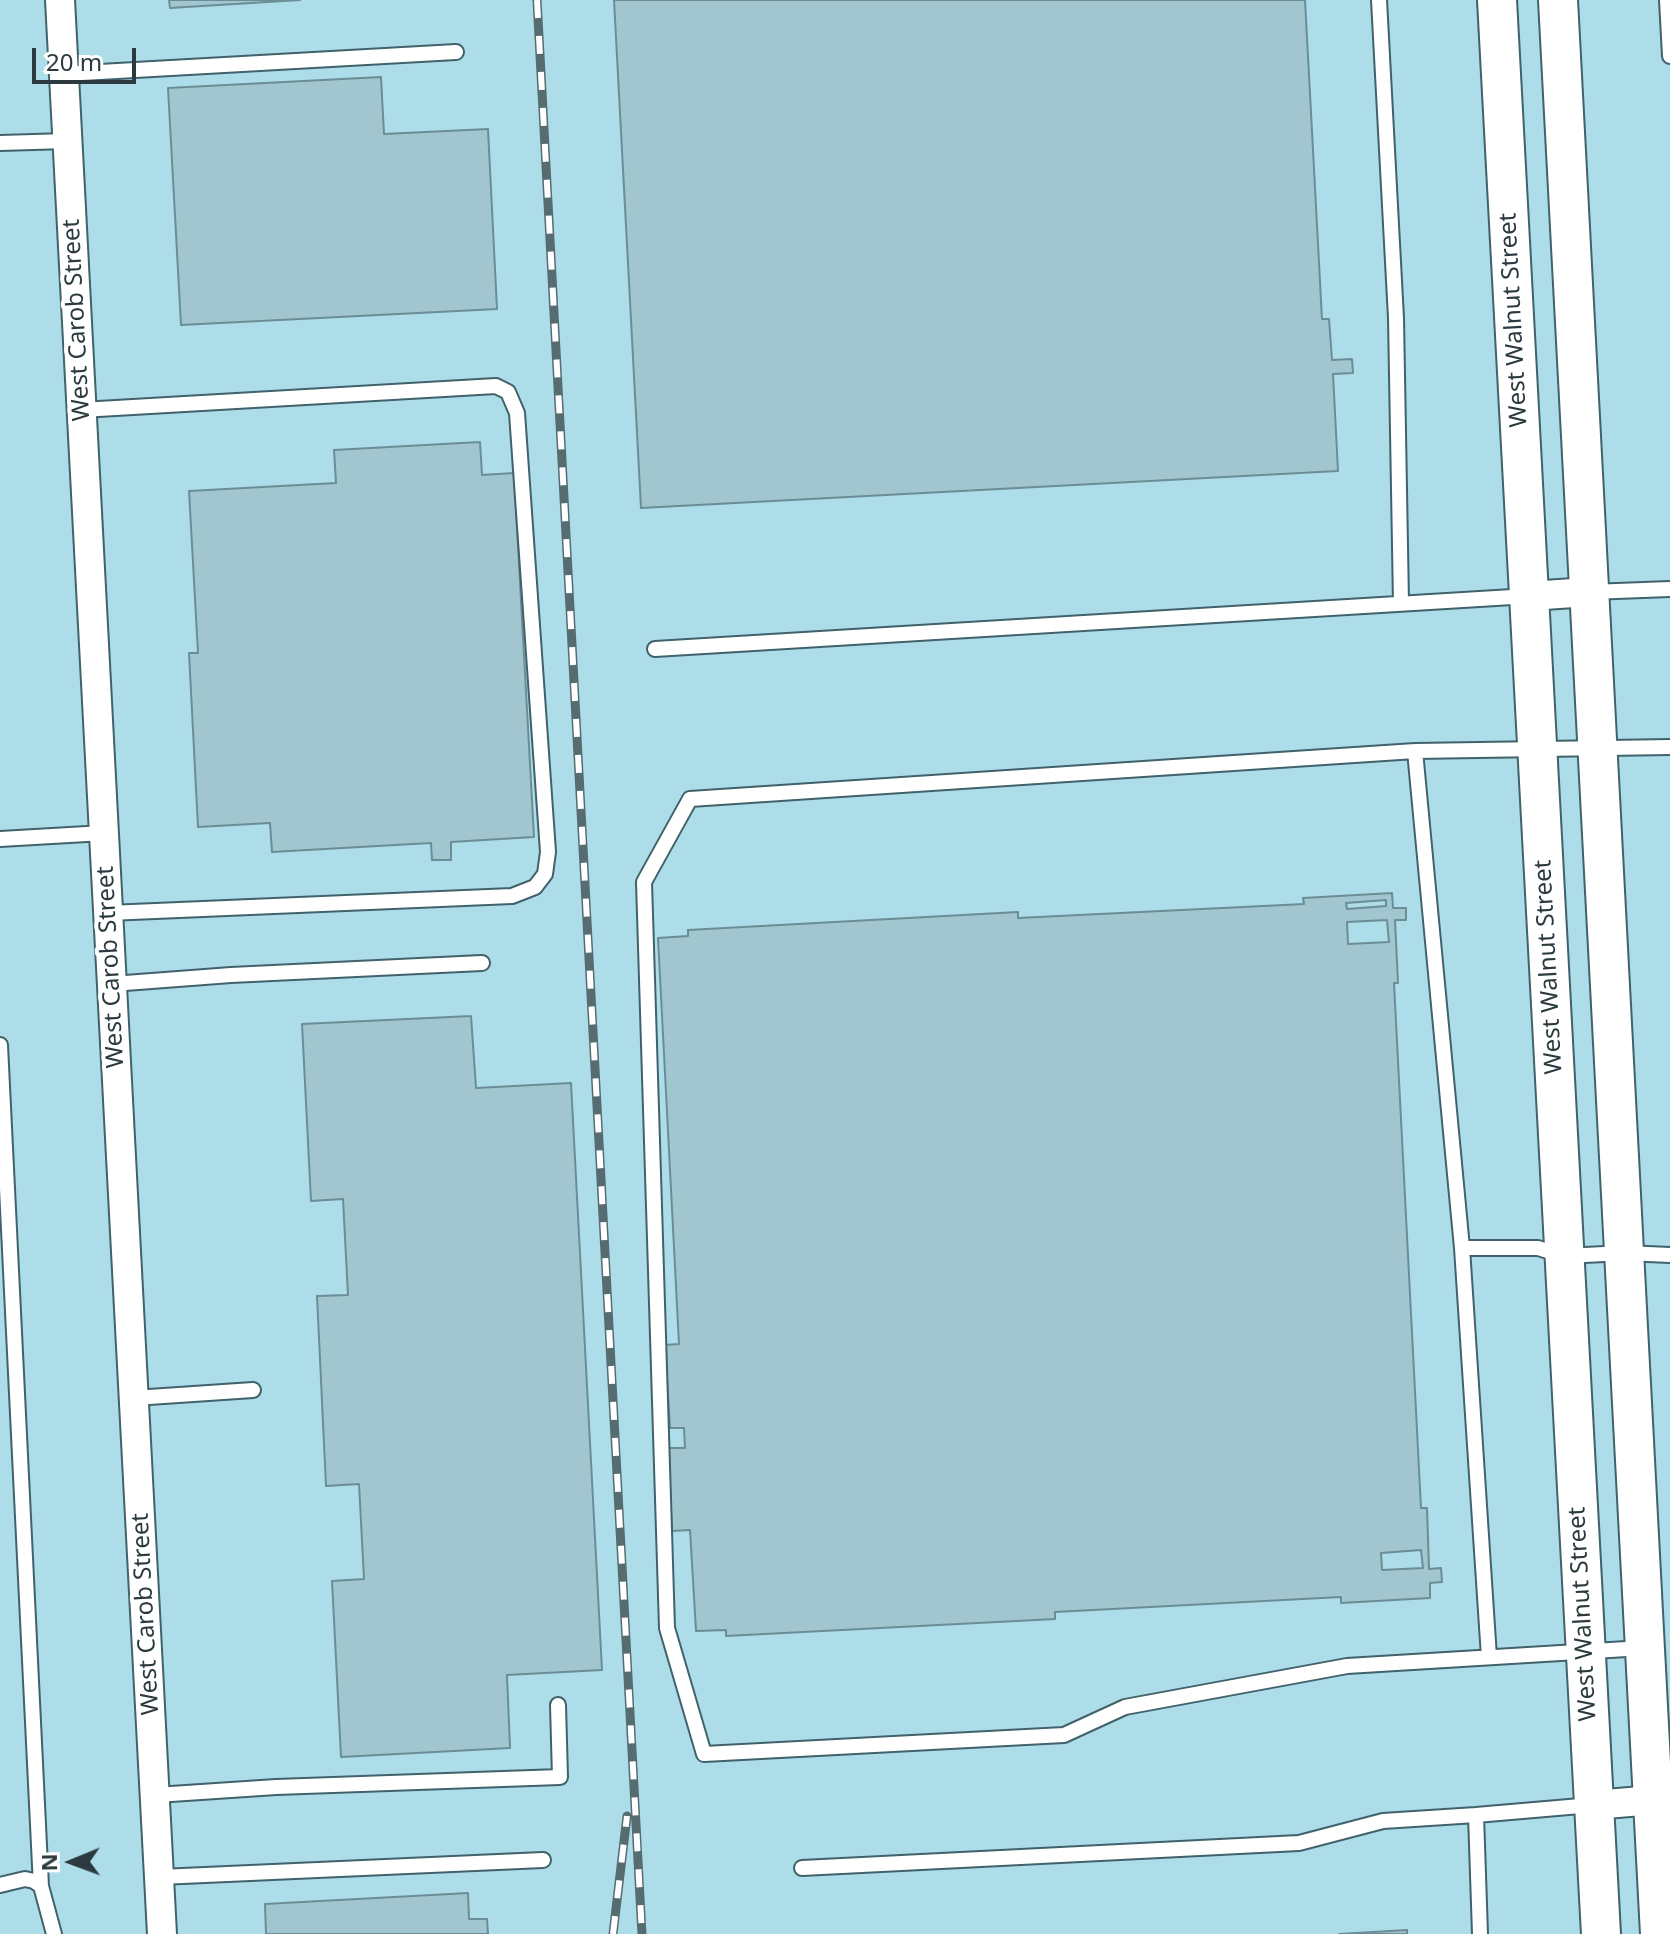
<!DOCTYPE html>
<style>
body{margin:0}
#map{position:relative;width:1670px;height:1934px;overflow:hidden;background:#c1e6f0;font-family:"Noto Sans",sans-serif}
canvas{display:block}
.north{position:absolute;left:32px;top:1822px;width:80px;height:80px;-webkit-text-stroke:6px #fff;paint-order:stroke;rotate:269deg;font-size:22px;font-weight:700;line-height:32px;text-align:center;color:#2b3a3e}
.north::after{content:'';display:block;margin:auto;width:28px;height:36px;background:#2b3a3e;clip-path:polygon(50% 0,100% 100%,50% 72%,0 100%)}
.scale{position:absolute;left:32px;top:48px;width:104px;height:36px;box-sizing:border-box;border:4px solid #2b3a3e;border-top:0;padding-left:10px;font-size:24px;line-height:28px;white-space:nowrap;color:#2b3a3e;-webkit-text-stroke:6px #fff;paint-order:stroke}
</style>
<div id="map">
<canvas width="1670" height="1934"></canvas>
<div class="north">N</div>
<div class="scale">20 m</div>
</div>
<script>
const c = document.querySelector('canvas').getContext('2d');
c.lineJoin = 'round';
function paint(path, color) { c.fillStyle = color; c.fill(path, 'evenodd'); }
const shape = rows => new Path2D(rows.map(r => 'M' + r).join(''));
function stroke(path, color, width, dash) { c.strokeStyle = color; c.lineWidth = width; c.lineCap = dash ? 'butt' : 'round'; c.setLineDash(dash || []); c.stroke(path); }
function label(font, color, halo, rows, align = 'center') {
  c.font = font + ' "Noto Sans",sans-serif'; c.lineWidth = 8; c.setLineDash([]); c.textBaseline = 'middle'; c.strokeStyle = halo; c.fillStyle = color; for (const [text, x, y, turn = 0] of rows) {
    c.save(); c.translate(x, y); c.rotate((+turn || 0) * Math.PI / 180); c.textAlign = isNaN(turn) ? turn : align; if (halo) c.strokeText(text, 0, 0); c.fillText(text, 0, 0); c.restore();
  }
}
paint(shape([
 [0,0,1670,0,1670,1934,0,1934]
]), '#aeddea');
const building = shape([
 [169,0,300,0,170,8,169,0],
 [614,0,1305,0,1322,319,1329,319,1332,360,1352,359,1353,373,1333,374,1338,471,641,508,614,0],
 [381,77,384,134,488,129,497,309,181,325,168,88,381,77],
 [480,442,482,475,514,473,534,837,451,842,451,860,432,860,431,843,272,852,270,823,198,827,189,653,198,653,189,491,336,483,334,450,480,442],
 [1392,893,1393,908,1406,908,1406,920,1395,920,1398,983,1394,983,1421,1508,1427,1508,1429,1569,1441,1568,1442,1582,1430,1583,1430,1598,1341,1603,1341,1597,1055,1612,1055,1619,726,1636,726,1630,696,1631,690,1530,672,1531,668,1448,685,1448,684,1428,670,1428,665,1345,679,1344,658,938,688,936,688,930,1018,912,1018,918,1304,904,1303,898,1392,893],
 [1386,900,1386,906,1347,909,1346,903,1386,900],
 [1387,920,1389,942,1348,944,1347,922,1387,920],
 [1421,1550,1423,1568,1382,1570,1381,1553,1421,1550],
 [471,1016,476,1088,571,1083,602,1670,507,1675,510,1748,341,1757,332,1581,364,1579,359,1484,326,1486,317,1296,348,1295,343,1199,311,1201,302,1024,471,1016],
 [468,1893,469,1919,487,1919,488,1934,266,1934,265,1904,468,1893],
 [1407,1930,1407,1934,1339,1934,1407,1930]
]);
paint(building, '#a1c6cf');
stroke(building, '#6a8d96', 2);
const lane = shape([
 [1379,0,1396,318,1401,603],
 [1667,0,1670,56],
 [64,74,456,52],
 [0,143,67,141],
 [81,410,496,386,508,392,517,413,548,852,545,874,535,887,512,896,108,913],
 [1590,592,1670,589],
 [655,649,1529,596],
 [1415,751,1462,1248,1489,1657],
 [0,839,104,833],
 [112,984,231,975,482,963],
 [0,1045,41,1886],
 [1462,1248,1538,1248,1564,1256,1625,1253,1670,1255],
 [134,1398,253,1390],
 [1643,1648,1347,1666,1125,1707,1064,1735,704,1754,667,1628,644,882,690,799,1415,751,1670,747],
 [156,1795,276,1787,560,1777,558,1705],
 [802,1868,1299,1843,1383,1821,1476,1815],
 [160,1877,543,1860],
 [0,1885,25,1879,34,1881,41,1886,54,1934],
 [1480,1934,1476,1815,1592,1805]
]);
const street = shape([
 [60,0,162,1934],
 [1529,596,1589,592],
 [1594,1805,1653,1800]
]);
const secondary = shape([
 [1497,0,1601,1934],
 [1558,0,1660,1934]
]);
stroke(lane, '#40626a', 18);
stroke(street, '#40626a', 32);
stroke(secondary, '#40626a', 42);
stroke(lane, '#fff', 14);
stroke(street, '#fff', 28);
stroke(secondary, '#fff', 38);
const rail = shape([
 [537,0,642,1934],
 [613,1934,627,1816]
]);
stroke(rail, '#566c71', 9);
stroke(rail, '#fff', 6, [18]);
label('24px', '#2b3a3e', '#fff', [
 ["West Carob Street",77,320,-93],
 ["West Walnut Street",1514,320,-93],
 ["West Carob Street",111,967,-93],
 ["West Walnut Street",1549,967,-93],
 ["West Carob Street",146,1614,-93],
 ["West Walnut Street",1583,1614,-93]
]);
</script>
